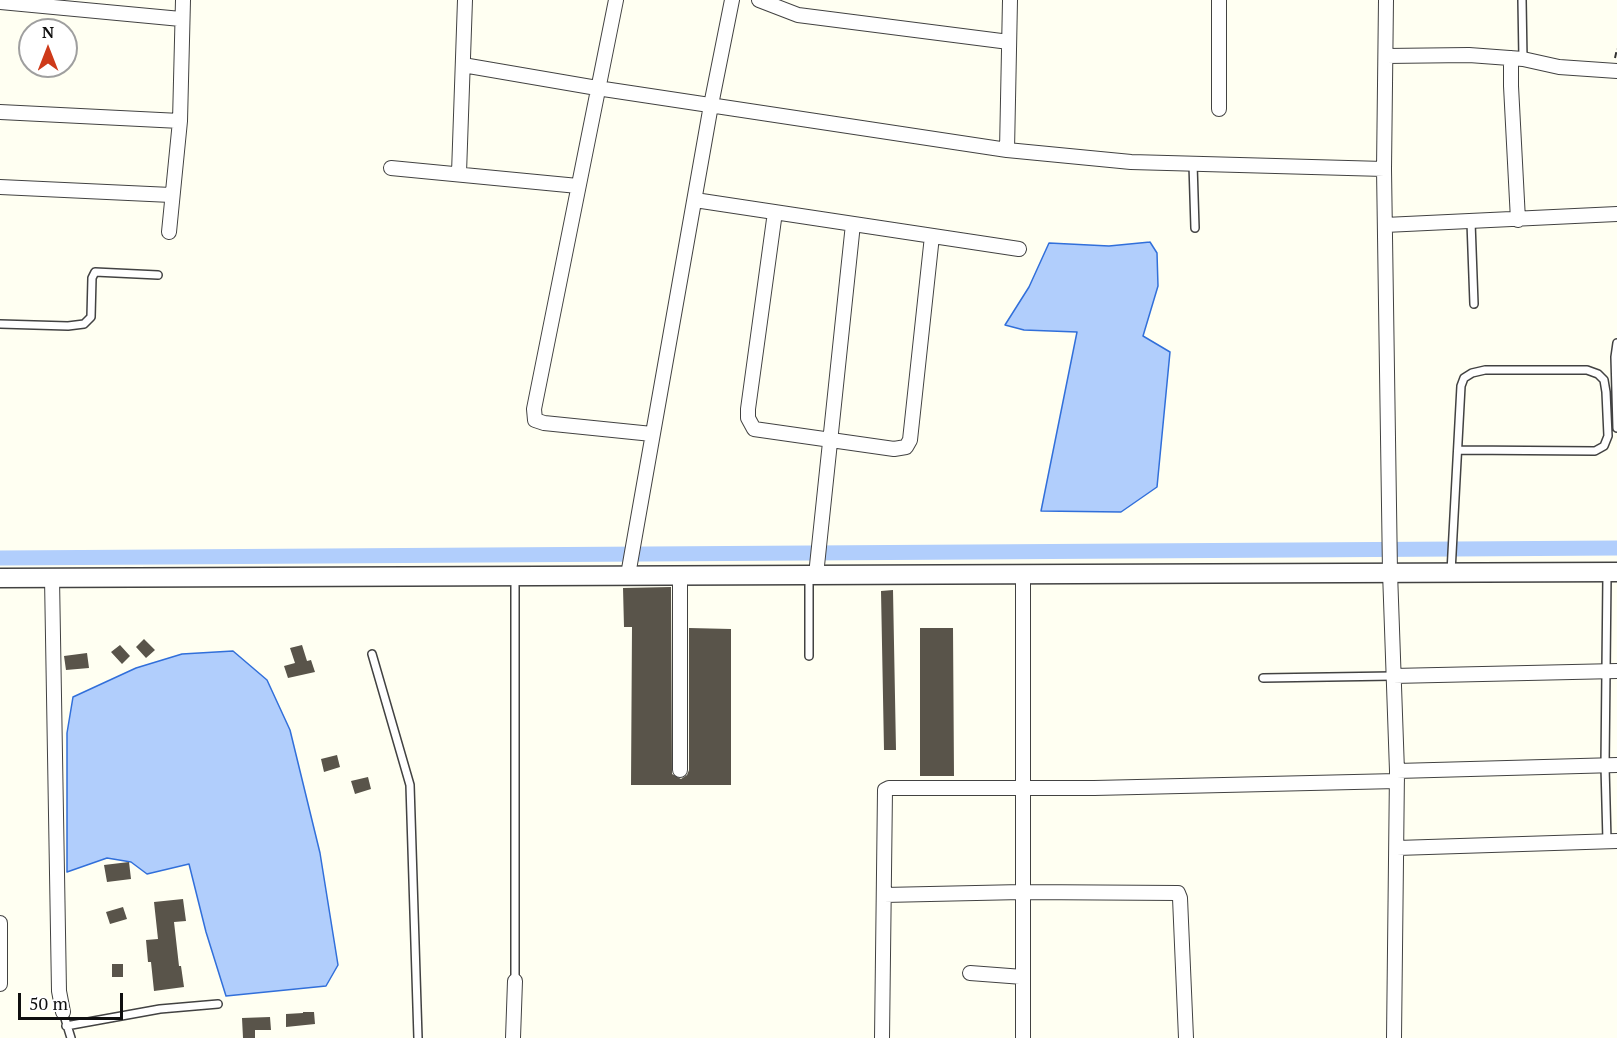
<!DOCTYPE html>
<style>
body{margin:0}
#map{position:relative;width:1617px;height:1038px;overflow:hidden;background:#fffff2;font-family:"PT Serif",serif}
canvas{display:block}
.north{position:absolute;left:18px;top:18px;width:60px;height:60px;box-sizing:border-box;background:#fff;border:2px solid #9f9f9f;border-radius:50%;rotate:0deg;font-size:16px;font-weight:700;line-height:24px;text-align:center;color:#0f0f0f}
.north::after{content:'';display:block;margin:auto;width:21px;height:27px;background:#ce3a19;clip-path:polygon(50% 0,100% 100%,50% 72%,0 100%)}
.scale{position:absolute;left:18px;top:993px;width:105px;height:27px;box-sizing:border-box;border:3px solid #0f0f0f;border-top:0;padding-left:8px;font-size:18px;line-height:21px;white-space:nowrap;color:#0f0f0f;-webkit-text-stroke:4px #fff;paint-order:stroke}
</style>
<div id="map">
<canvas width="1617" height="1038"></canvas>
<div class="north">N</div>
<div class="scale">50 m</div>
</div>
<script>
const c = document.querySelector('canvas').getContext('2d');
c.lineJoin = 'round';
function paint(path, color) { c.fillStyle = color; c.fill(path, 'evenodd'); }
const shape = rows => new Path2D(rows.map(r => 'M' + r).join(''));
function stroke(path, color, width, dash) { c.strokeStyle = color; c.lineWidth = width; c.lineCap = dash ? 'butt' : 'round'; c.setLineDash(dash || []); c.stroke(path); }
const water = shape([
 [1150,242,1157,253,1158,286,1143,336,1170,352,1157,487,1121,512,1041,511,1077,332,1024,330,1005,325,1029,287,1049,243,1109,246,1150,242],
 [233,651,267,680,290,730,320,853,338,965,326,986,226,996,206,932,189,864,147,874,131,862,107,858,67,872,67,733,73,697,136,668,182,654,233,651]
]);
paint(water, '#b1cefc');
stroke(water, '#316fda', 1.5);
stroke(shape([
 [0,558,1617,548]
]), '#b1cefc', 15);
paint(shape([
 [671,587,672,774,681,779,687,775,689,770,689,628,731,629,731,785,631,785,632,627,624,627,623,588],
 [893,590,896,750,884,750,881,591],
 [920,628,953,628,954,776,920,776],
 [144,639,155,650,146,658,136,647],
 [120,645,130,656,122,664,111,652],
 [302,645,307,661,311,660,315,672,288,678,284,666,295,663,290,648],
 [87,653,89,668,66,670,64,656],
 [337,755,340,767,324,772,321,759],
 [368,777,371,789,355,794,351,781],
 [129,862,131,879,107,882,104,865],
 [183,899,186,921,174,922,179,966,181,966,184,987,154,991,151,962,148,962,146,940,158,939,154,902],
 [123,907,127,919,110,924,106,912],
 [112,964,123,964,123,977,112,977],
 [303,1012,314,1012,315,1024,286,1027,286,1014,303,1013],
 [270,1017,271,1030,255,1030,255,1038,243,1038,242,1018]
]), '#59544a');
const service = shape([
 [1522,0,1523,59],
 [1193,164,1195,228],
 [1471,222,1474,304],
 [0,324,68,326,84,324,91,317,92,278,95,272,158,275],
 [1617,343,1615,357,1617,428],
 [1451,572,1461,386,1464,378,1472,373,1485,370,1587,370,1598,374,1604,380,1606,392,1608,436,1604,446,1595,451,1458,450],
 [809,575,809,656],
 [1607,575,1605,766,1607,841],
 [372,654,410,785,418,1038],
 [1263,678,1393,676],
 [515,981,515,579],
 [63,1012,71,1038],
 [66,1026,160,1009,218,1004]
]);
const minor = shape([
 [616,0,534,409,535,420,544,423,652,434],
 [759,0,798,15,1009,42],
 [1219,0,1219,109],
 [1386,0,1384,169,1390,572,1397,771,1394,1038],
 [0,2,181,19],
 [1386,56,1469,55,1523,59,1559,67,1617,71],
 [1511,58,1511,86,1518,220],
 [463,65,597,88,1007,150,1131,162,1384,169],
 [0,112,180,121],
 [1007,150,1010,0],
 [391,168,578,186],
 [459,173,465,0],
 [0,187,171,195],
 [695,200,1019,249],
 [775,212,748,409,748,418,754,429,894,449,906,447,910,440,932,236],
 [1385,225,1617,214],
 [169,232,180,121,183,0],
 [1023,574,1023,1038],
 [628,575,711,105,732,0],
 [816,575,853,224],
 [52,578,59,991,63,1012],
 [1393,676,1617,671],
 [680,770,680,575],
 [1397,771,1617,765],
 [1397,848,1617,841],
 [884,895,1022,892,1178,893,1180,898,1186,1038],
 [0,923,0,984],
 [970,973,1023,977],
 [513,1038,515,981],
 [882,1038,885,790,889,788,1094,788,1397,781]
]);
const tertiary = shape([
 [0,578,1617,572]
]);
stroke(service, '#424242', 10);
stroke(minor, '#424242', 16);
stroke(tertiary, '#424242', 21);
stroke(shape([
 [1615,58,1617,49]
]), '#313131', 2, [6, 3]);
stroke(service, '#fff', 7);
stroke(minor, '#fff', 14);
stroke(tertiary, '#fff', 18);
</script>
